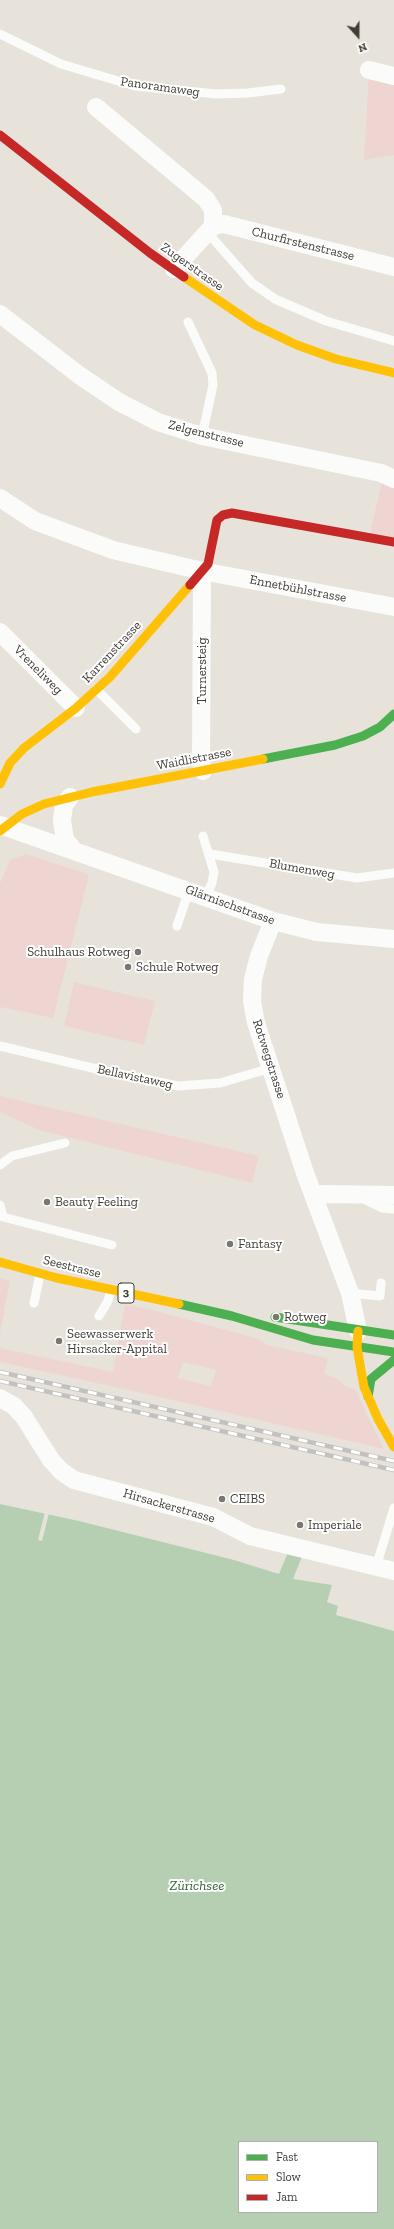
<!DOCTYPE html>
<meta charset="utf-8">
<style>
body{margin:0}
#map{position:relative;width:394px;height:2229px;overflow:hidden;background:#e7e3db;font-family:"Zilla Slab",serif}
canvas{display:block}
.legend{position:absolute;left:238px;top:2141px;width:140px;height:72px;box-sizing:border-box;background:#fff;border:1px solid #b3b1af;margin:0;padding:5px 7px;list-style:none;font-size:12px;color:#403c36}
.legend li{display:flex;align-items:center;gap:8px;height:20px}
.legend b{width:20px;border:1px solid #b3b1af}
.north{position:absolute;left:338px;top:16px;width:40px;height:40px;-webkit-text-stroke:3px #fff;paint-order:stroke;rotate:159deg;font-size:11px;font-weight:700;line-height:16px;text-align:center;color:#403c36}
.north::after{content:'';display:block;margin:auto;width:14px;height:18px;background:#403c36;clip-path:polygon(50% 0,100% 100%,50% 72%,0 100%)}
</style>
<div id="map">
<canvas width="394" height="2229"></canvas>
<ul class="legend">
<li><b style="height:5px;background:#4caf50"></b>Fast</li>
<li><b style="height:5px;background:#ffc107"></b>Slow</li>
<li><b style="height:5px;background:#c62828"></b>Jam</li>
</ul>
<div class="north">N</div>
</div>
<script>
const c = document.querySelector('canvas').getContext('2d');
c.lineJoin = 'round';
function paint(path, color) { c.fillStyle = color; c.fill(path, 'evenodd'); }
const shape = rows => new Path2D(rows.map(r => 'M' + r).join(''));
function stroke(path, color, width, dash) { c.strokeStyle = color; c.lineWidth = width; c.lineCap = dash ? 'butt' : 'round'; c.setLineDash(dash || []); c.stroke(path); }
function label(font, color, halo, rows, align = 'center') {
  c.font = font + ' "Zilla Slab",serif'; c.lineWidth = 4; c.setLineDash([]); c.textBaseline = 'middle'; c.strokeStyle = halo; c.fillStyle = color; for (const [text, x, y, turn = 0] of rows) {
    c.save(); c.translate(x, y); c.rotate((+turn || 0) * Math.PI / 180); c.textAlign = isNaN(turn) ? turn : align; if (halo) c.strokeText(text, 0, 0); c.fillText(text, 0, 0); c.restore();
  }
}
paint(shape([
 [369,70,394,76,394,155,364,160],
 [382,482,394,485,394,542,369,537],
 [26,854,85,873,89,876,53,1018,0,1007,0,883,10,860],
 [74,982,155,1001,144,1045,64,1026],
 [0,1096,259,1156,252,1183,39,1130,0,1112],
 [0,1278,10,1281,0,1333],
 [125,1305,149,1309,259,1339,267,1345,328,1358,324,1374,336,1378,347,1387,355,1389,384,1449,138,1392,0,1362,0,1348,113,1372],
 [183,1362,216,1370,211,1386,178,1378]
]), '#efd5d2');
paint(shape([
 [0,1504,79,1521,234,1560,279,1574,289,1550,303,1554,293,1579,332,1585,327,1602,338,1606,336,1615,394,1631,394,2229,0,2229],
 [239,2142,377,2142,377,2212,239,2212]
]), '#b6cfb2');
paint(shape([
 [45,1512,49,1513,42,1541,38,1540]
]), '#e7e3db');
stroke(shape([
 [0,34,61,64,135,86,216,94,248,93,281,89],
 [207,232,252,283,275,299,326,321,394,341],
 [188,322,212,373,213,385,202,436],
 [96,689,136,729],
 [203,836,214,872,212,883,206,896],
 [210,854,357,878,394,873],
 [177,926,189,890],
 [0,1046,105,1071,178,1086,220,1083,271,1068],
 [0,1165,12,1156,65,1143],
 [364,1199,382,1208,394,1209],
 [0,1205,3,1217,112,1245],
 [350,1293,380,1296,381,1283],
 [34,1303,40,1274],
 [99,1316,108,1301,111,1290],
 [376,1567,394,1508]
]), '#fbfbfa', 9);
stroke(shape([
 [369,70,394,76],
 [96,107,206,199,213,210,213,226],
 [174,269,213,226,224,224,394,267],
 [0,314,79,375,119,402,158,422,202,436,381,473,394,479],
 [0,498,35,521,113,550,202,571,394,607],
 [202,571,201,763,203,771],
 [0,632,76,708],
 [70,797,64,805,62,821,65,840,72,848],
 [0,825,273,921,317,932,394,939],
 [273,921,259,956,253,979,252,1001,256,1023,305,1173,350,1293,358,1331],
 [314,1197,321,1194,394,1195],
 [0,1398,14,1406,24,1417,51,1460,61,1471,74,1480,213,1517,250,1536,394,1571]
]), '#fbfbfa', 18);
stroke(shape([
 [263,759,335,745,363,736,380,727,394,714],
 [179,1304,232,1316,313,1340,394,1352],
 [275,1317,394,1335],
 [368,1397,371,1379,394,1360]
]), '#4caf50', 9);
stroke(shape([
 [184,277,255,325,297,345,336,359,394,373],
 [0,784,10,763,24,748,76,708,110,677,190,585],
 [0,831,22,814,44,804,92,792,263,759],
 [0,1262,57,1278,179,1304],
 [358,1331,357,1347,364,1387,378,1419,394,1447]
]), '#ffc107', 9);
stroke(shape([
 [0,135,150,253,184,277],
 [190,585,208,564,217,520,223,515,232,513,394,542]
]), '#c62828', 9);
const rail = shape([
 [0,1372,394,1461],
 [0,1381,394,1470]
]);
stroke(rail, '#c2c1bf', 4.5);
stroke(rail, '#fff', 3, [9]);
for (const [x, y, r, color] of [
 [138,952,4,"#7a7670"],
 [128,967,4,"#7a7670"],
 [47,1202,4,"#7a7670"],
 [230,1244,4,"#7a7670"],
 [276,1317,4,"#7a7670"],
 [59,1341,4,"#7a7670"],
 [222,1499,4,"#7a7670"],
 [300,1525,4,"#7a7670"]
]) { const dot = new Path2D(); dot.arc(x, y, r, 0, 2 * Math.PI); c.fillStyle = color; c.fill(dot); stroke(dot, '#fff', 1.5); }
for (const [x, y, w] of [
 [126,1293,16]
]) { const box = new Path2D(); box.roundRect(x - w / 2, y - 10, w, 20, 3); c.fillStyle = '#fff'; c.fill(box); stroke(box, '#403c36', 1); }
label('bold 12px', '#403c36', null, [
 ["3",126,1293]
]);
label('13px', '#403c36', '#fff', [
 ["Panoramaweg",160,87,8],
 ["Churfirstenstrasse",303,244,14],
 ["Zugerstrasse",192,267,35],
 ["Zelgenstrasse",206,434,14],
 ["Ennetbühlstrasse",298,589,11],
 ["Karrenstrasse",112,652,-47],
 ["Vreneliweg",38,670,45],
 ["Turnersteig",202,671,-90],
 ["Waidlistrasse",194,759,-11],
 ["Blumenweg",302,869,10],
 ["Glärnischstrasse",230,905,20],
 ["Rotwegstrasse",269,1059,72],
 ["Bellavistaweg",135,1077,12],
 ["Seestrasse",72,1267,14],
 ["Hirsackerstrasse",169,1506,16]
]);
label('13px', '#403c36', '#fff', [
 ["Schulhaus Rotweg",130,952,"right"],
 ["Schule Rotweg",136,967],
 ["Beauty Feeling",55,1202],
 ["Fantasy",238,1244],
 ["Rotweg",284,1317],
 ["Seewasserwerk",67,1334],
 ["Hirsacker-Appital",67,1349],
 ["CEIBS",230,1499],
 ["Imperiale",308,1525]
], 'left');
label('italic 14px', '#2f6230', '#fff', [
 ["Zürichsee",197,1886]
]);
</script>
